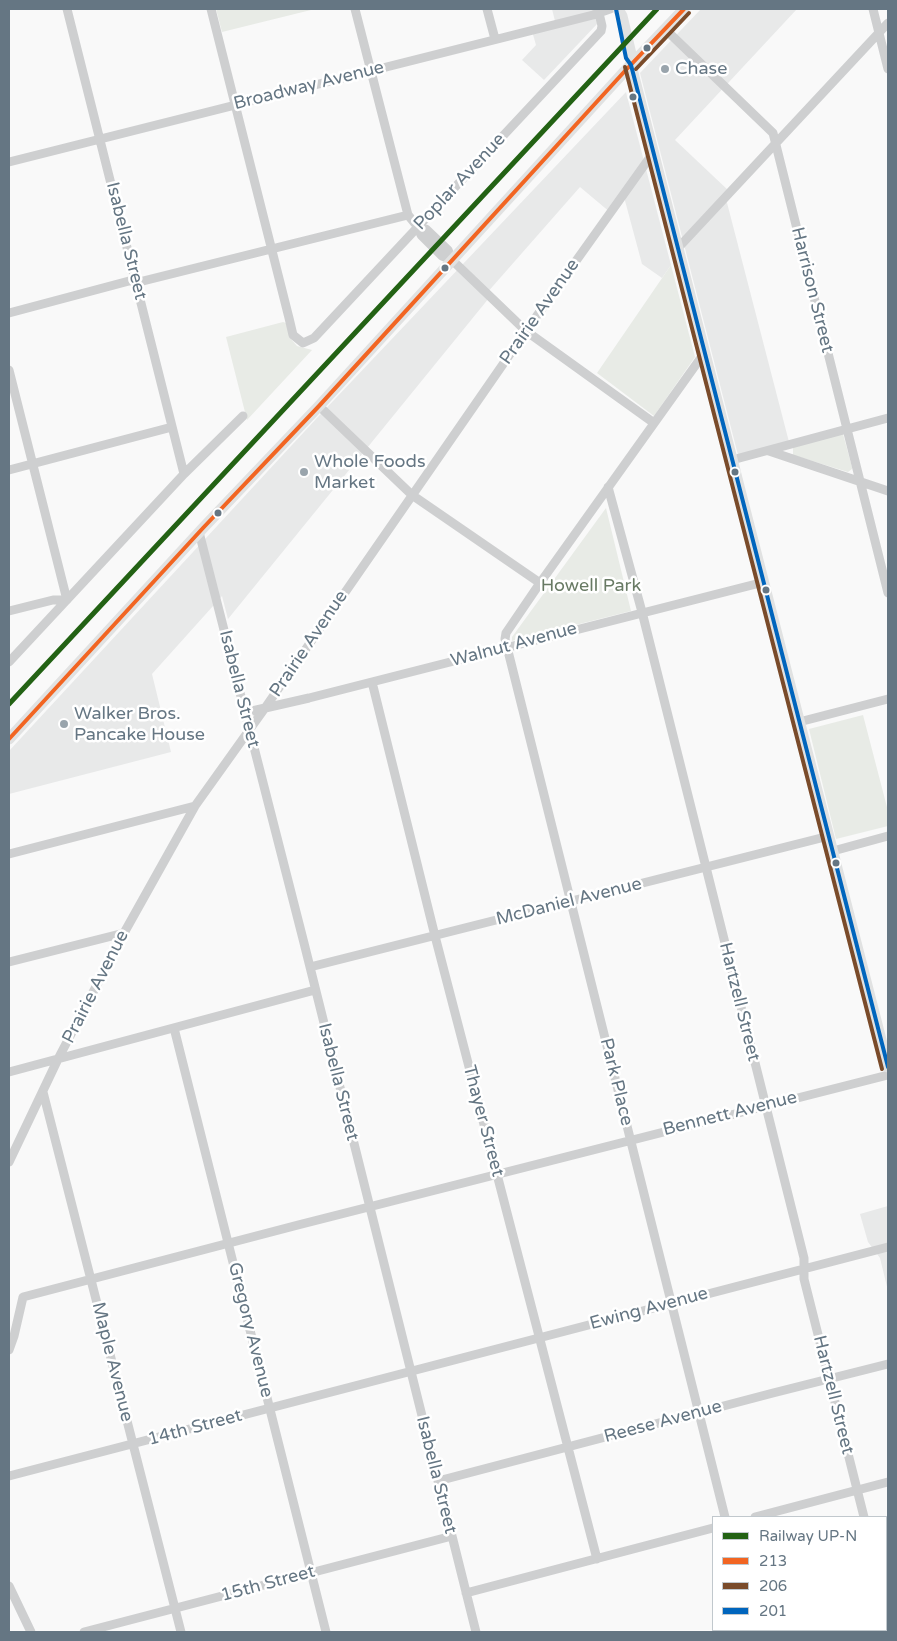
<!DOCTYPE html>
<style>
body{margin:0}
#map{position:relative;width:897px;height:1641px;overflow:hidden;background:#f9f9f9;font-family:"Varela Round",sans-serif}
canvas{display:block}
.frame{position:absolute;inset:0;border:10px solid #657683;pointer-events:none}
.legend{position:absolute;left:712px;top:1516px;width:175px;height:115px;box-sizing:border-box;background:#fff;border:1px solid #c1c8cd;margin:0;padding:6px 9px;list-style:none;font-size:15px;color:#657683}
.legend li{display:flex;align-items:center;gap:10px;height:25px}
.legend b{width:25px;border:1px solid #c1c8cd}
</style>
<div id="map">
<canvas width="897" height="1641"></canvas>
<div class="frame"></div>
<ul class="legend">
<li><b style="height:6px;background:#236214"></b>Railway UP-N</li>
<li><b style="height:6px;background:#f26522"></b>213</li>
<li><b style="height:6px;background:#7a4b2a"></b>206</li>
<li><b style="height:6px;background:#0065bd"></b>201</li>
</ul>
</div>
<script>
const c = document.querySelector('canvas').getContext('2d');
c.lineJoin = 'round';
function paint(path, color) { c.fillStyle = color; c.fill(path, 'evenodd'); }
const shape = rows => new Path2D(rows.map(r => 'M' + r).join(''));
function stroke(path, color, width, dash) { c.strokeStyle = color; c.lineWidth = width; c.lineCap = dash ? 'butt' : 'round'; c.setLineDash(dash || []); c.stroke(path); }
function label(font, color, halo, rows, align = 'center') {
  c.font = font + ' "Varela Round",sans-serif'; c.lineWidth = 5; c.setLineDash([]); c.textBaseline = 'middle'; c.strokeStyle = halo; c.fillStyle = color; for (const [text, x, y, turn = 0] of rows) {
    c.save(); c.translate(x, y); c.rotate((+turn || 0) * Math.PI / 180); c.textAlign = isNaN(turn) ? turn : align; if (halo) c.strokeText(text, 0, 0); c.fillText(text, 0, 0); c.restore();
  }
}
paint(shape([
 [552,9,597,9,594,10,598,23,544,80,522,60,536,45,532,31,556,25],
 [701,9,797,9,675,140,729,191,725,195,789,442,738,455,640,73],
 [626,92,671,265,662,278,642,264,624,197,611,213,580,187,486,294,489,298,228,619,222,596,152,674,171,752,9,794,9,751,316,419],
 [888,1206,888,1291,880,1258,868,1242,860,1214]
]), '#e8e9e9');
paint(shape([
 [216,9,315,9,222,32],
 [671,265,695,357,654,416,597,373],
 [283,322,286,323,290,338,297,346,312,350,247,420,226,337],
 [843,434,852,467,852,469,848,472,793,455,793,447],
 [606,508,631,611,512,641,512,637],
 [863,715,888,811,888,826,836,839,809,729]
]), '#e8ebe6');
stroke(shape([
 [67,9,184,474],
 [211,9,289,318,293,335,303,343,314,338,601,31,602,26,599,13],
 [355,9,408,215,418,227,421,235,442,256,452,260],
 [487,9,495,39],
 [873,9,888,69],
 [665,29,773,133,888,593],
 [9,162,593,15,610,9],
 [418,227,426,229,448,250,452,260,526,331,654,423],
 [678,248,888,23],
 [9,313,129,281,143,281,408,215],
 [705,352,540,583,506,633,505,639,725,1517],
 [9,370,67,600,53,600,9,611],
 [319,406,412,495,540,583],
 [769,451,888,491],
 [732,460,888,418],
 [9,470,172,427],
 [608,487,642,612,804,1258,804,1279,864,1517],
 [199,532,304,943,476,1632],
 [9,662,184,474,243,416],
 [372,682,435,936,597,1559],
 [244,709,252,711,309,698,764,582],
 [799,722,888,699],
 [833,851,888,836],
 [9,854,195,806],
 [9,962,124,933],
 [310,967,829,836],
 [174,1028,326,1632],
 [9,1072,315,990],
 [43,1092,181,1632],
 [9,1162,58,1059,124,933,195,806,265,708,526,331,653,153],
 [9,1350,14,1336,23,1297,298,1225,888,1075],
 [9,1476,888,1247],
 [438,1481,773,1393,888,1364],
 [755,1517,888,1482],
 [9,1586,31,1632],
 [466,1593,713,1528],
 [886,1604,888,1614],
 [754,1630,754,1632],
 [800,1630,801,1632],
 [84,1632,452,1536],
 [769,1632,779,1630]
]), '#cecfd0', 9);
stroke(shape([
 [618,9,622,16,631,54,631,65,888,1067],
 [9,739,203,528,319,406,624,72,684,9]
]), '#e1e2e2', 11);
stroke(shape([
 [9,739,203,528,319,406,624,72,684,9]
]), '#f26522', 4);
stroke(shape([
 [625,67,882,1069],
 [636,69,689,13]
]), '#7a4b2a', 4);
stroke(shape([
 [616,9,626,58,631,65,888,1067]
]), '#0065bd', 4);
stroke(shape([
 [9,704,657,9]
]), '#236214', 5);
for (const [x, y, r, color] of [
 [647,48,4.5,"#657683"],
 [665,69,5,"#99a4ac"],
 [633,97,4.5,"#657683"],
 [445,268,4.5,"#657683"],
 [304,472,5,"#99a4ac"],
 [735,472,4.5,"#657683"],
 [218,513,4.5,"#657683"],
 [766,590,4.5,"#657683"],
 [64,724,5,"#99a4ac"],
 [836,863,4.5,"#657683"]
]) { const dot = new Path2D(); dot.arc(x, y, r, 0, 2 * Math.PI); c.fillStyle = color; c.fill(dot); stroke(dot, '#fff', 2); }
label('18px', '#657683', '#fff', [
 ["Chase",675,69],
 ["Whole Foods",314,462],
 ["Market",314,483],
 ["Walker Bros.",74,714],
 ["Pancake House",74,735]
], 'left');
label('18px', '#657683', '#fff', [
 ["Broadway Avenue",309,86,-14],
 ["Poplar Avenue",460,182,-47],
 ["Isabella Street",126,241,76],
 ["Harrison Street",812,290,76],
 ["Prairie Avenue",540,312,-55],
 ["Prairie Avenue",309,644,-56],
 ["Walnut Avenue",514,645,-15],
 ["Isabella Street",239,689,76],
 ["McDaniel Avenue",569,902,-14],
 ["Prairie Avenue",96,987,-63],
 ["Hartzell Street",739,1002,76],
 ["Isabella Street",338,1082,76],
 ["Park Place",616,1082,76],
 ["Bennett Avenue",730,1114,-14],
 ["Thayer Street",483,1121,75],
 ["Ewing Avenue",649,1309,-15],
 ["Gregory Avenue",250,1330,76],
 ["Maple Avenue",112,1362,76],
 ["Hartzell Street",833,1395,76],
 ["Reese Avenue",663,1422,-15],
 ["14th Street",195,1428,-15],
 ["Isabella Street",436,1475,76],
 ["15th Street",268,1584,-15]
]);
label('18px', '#687a64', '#fff', [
 ["Howell Park",591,586]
]);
</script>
